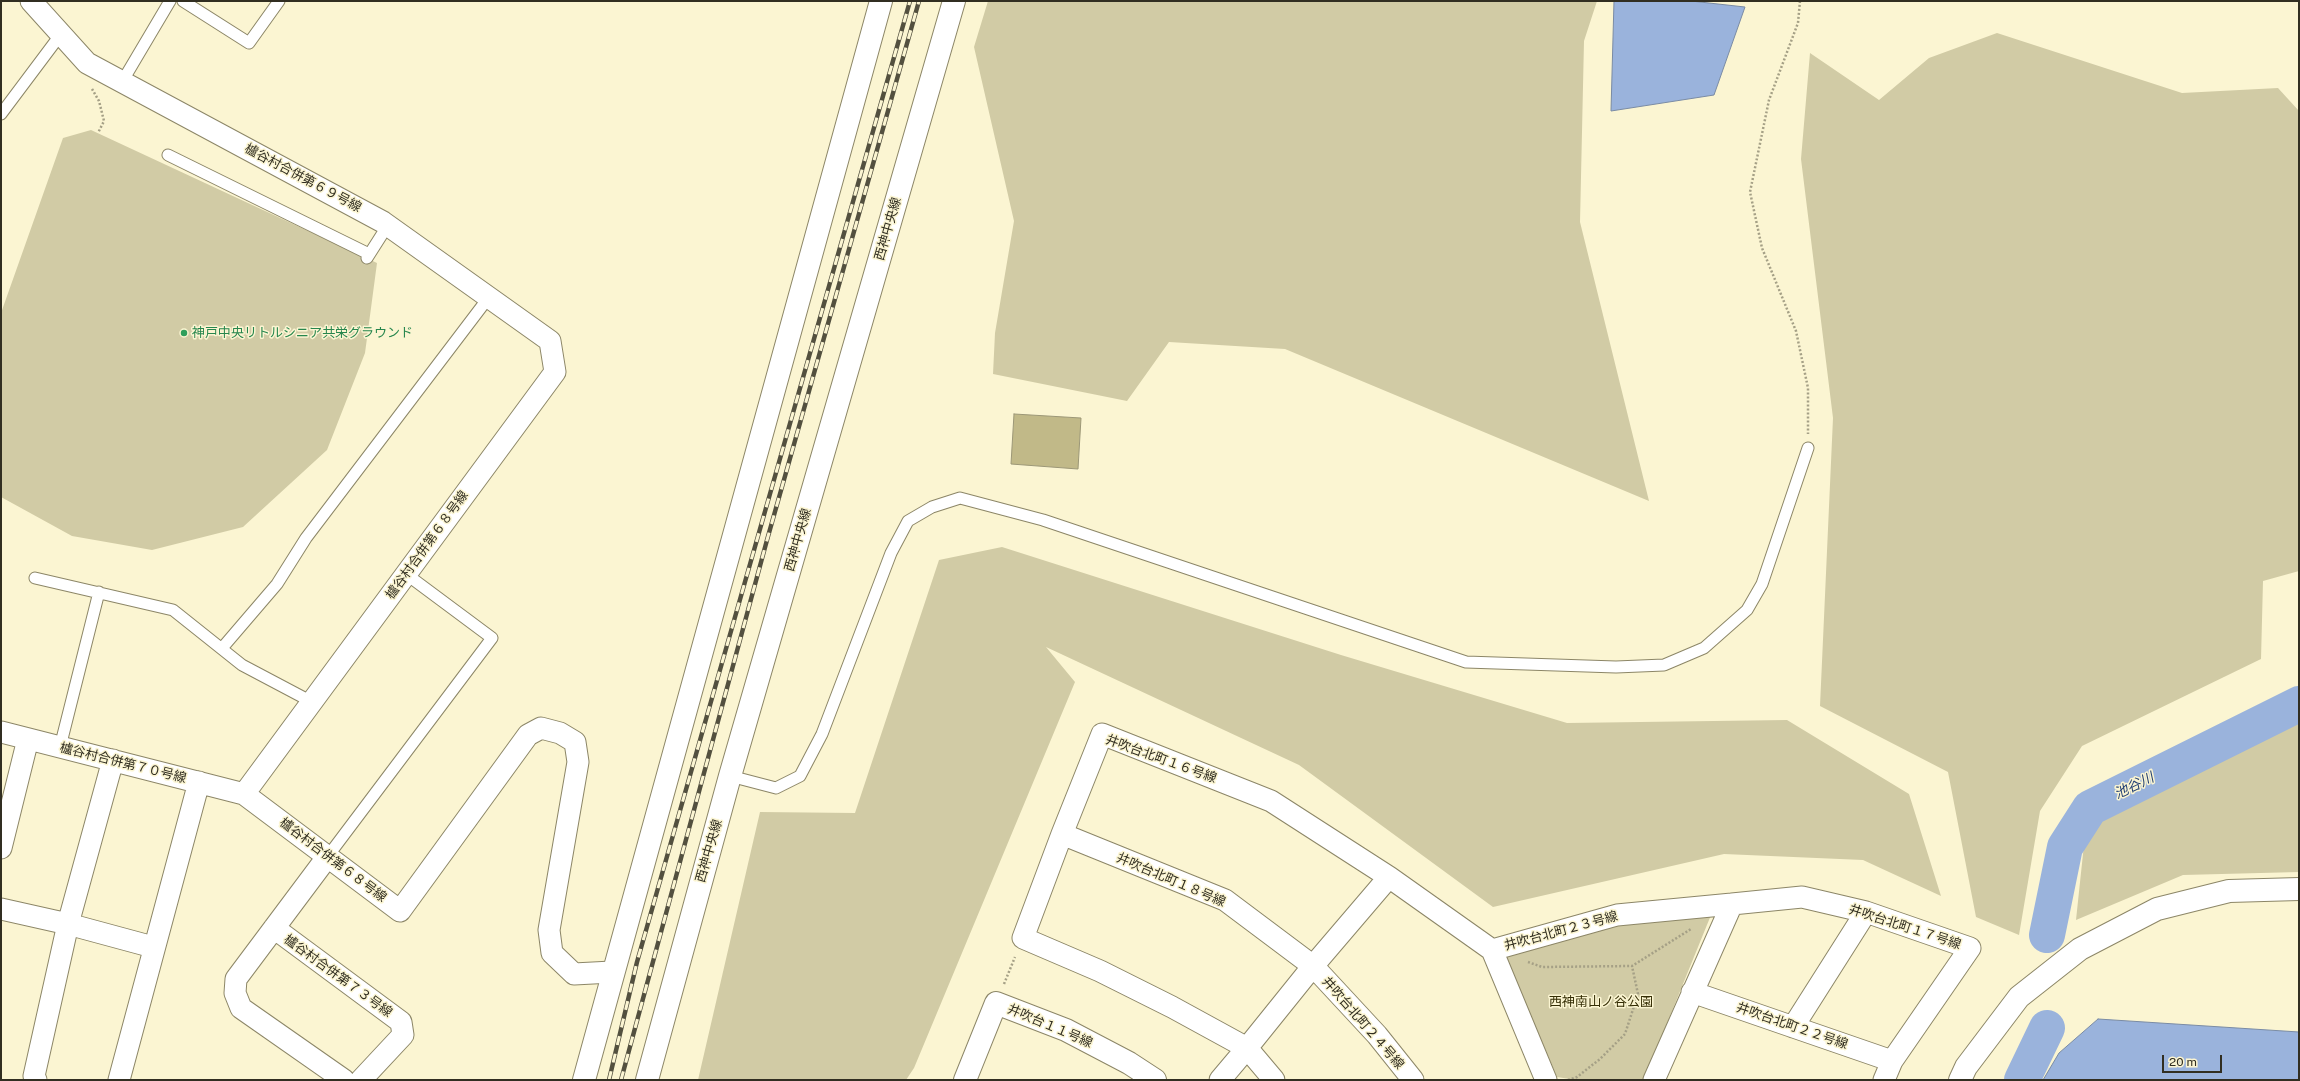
<!DOCTYPE html>
<meta charset="utf-8">
<style>
body{margin:0}
#map{position:relative;width:2300px;height:1081px;overflow:hidden;background:#fbf5d2;font-family:"Public Sans",sans-serif}
canvas{display:block}
.frame{position:absolute;inset:0;border:2px solid #312e21;pointer-events:none}
.scale{position:absolute;left:2162px;top:1055px;width:60px;height:18px;box-sizing:border-box;border:2px solid #312e21;border-top:0;padding-left:5px;font-size:12px;line-height:14px;white-space:nowrap;color:#312e21;-webkit-text-stroke:3px #fbf5d2;paint-order:stroke}
</style>
<div id="map">
<canvas width="2300" height="1081"></canvas>
<div class="frame"></div>
<div class="scale">20 m</div>
</div>
<script>
const c = document.querySelector('canvas').getContext('2d');
c.lineJoin = 'round';
function paint(path, color) { c.fillStyle = color; c.fill(path, 'evenodd'); }
const shape = rows => new Path2D(rows.map(r => 'M' + r).join(''));
function stroke(path, color, width, dash) { c.strokeStyle = color; c.lineWidth = width; c.lineCap = dash ? 'butt' : 'round'; c.setLineDash(dash || []); c.stroke(path); }
function label(font, color, halo, rows, align = 'center') {
  c.font = font + ' "Public Sans","Noto Sans JP",sans-serif'; c.lineWidth = 3; c.setLineDash([]); c.textBaseline = 'middle'; c.strokeStyle = halo; c.fillStyle = color; for (const [text, x, y, turn = 0] of rows) {
    c.save(); c.translate(x, y); c.rotate((+turn || 0) * Math.PI / 180); c.textAlign = isNaN(turn) ? turn : align; if (halo) c.strokeText(text, 0, 0); c.fillText(text, 0, 0); c.restore();
  }
}
paint(shape([
 [988,1,1597,1,1584,41,1580,222,1649,501,1285,349,1169,342,1127,401,993,374,995,333,1014,221,974,47],
 [1997,33,2182,93,2278,88,2299,111,2299,571,2263,581,2261,659,2082,746,2040,811,2019,935,1976,917,1948,772,1820,706,1833,418,1801,159,1810,53,1879,100,1929,58],
 [91,130,377,263,365,353,327,450,243,527,152,550,72,536,1,497,1,313,63,138],
 [1002,547,1341,655,1567,723,1787,720,1909,794,1941,896,1863,860,1724,854,1493,907,1299,765,1046,647,1075,682,914,1068,906,1080,698,1080,760,812,855,813,939,560],
 [2299,715,2299,872,2183,875,2076,920,2085,835,2097,823,2119,804],
 [1711,915,1644,1080,1576,1080,1557,1077,1506,957,1614,925]
]), '#d1cba5');
const water = shape([
 [1614,1,1691,1,1745,7,1714,95,1611,111,1614,1],
 [2098,1019,2299,1032,2299,1080,2043,1080,2059,1053,2098,1019]
]);
paint(water, '#9ab3dc');
stroke(water, '#7a8ba4', 1);
stroke(shape([
 [2047,935,2065,847,2090,808,2299,704],
 [2022,1080,2047,1028]
]), '#9ab3dc', 36);
const building = shape([
 [1014,414,1081,418,1078,469,1011,464,1014,414]
]);
paint(building, '#c1b988');
stroke(building, '#9c9777', 1);
const service = shape([
 [183,1,249,43,279,1],
 [122,82,170,1],
 [1,114,61,34],
 [168,155,369,254],
 [367,258,388,225],
 [35,578,173,610,242,665,312,702],
 [223,647,277,584,306,538,489,297],
 [60,747,99,592],
 [730,776,776,788,800,776,822,734,891,553,908,521,932,507,960,498,1043,520,1466,662,1616,667,1664,665,1704,648,1747,610,1762,584,1808,448],
 [328,856,492,638,406,574]
]);
const minor = shape([
 [31,1,87,63,383,222,550,341,555,372,244,794],
 [1,732,244,794,400,911,528,735,541,728,560,733,575,742,578,762,549,930,552,953,574,974,612,972],
 [1062,834,1225,900,1313,966,1377,1035,1413,1080],
 [1,848,28,739],
 [328,856,236,979,235,993,241,1008,344,1080],
 [1389,877,1492,950,1617,915,1732,904],
 [1,909,68,924,153,947],
 [274,928,401,1022,403,1035,361,1080],
 [1492,950,1546,1080],
 [1692,992,1892,1061],
 [1793,1027,1866,912],
 [36,1080,34,1076,68,924,113,760],
 [119,1080,199,782],
 [1220,1080,1247,1048,1313,966,1389,877,1271,801,1102,734,1062,834,1023,938,1100,971,1172,1007,1247,1048,1274,1080],
 [1654,1080,1732,904,1802,897,1866,912,1970,948,1892,1061,1884,1080]
]);
const tertiary = shape([
 [584,1080,881,1],
 [647,1080,730,776,954,1],
 [965,1080,996,1003,1066,1030,1129,1063,1155,1080],
 [1960,1080,1966,1067,2019,997,2080,949,2157,909,2229,891,2299,889]
]);
stroke(service, '#8c8667', 13);
stroke(minor, '#8c8667', 23);
stroke(tertiary, '#8c8667', 24);
stroke(shape([
 [1800,1,1798,23,1769,100,1750,192,1762,248,1796,331,1808,388,1808,434],
 [92,89,99,101,104,121,98,133],
 [1528,962,1542,967,1632,966,1691,929],
 [1004,984,1015,957],
 [1568,1080,1577,1077,1600,1059,1625,1034,1638,994,1632,966]
]), '#a5a086', 2.5, [2, 2]);
stroke(service, '#fff', 11);
stroke(minor, '#fff', 21);
stroke(tertiary, '#fff', 22);
const rail = shape([
 [609,1080,637,962,910,1],
 [621,1080,767,540,919,1]
]);
stroke(rail, '#53503f', 4.5);
stroke(rail, '#fbf5d2', 3, [9]);
for (const [x, y, r, color] of [
 [184,333,4,"#2e9e5b"]
]) { const dot = new Path2D(); dot.arc(x, y, r, 0, 2 * Math.PI); c.fillStyle = color; c.fill(dot); stroke(dot, '#fbf5d2', 1.5); }
label('13px', '#312e21', '#fbf5d2', [
 ["櫨谷村合併第６９号線",303,178,28],
 ["西神中央線",888,229,-74],
 ["西神中央線",798,540,-74],
 ["櫨谷村合併第６８号線",427,545,-54],
 ["井吹台北町１６号線",1161,759,20],
 ["櫨谷村合併第７０号線",123,763,14],
 ["西神中央線",709,851,-74],
 ["櫨谷村合併第６８号線",333,860,37],
 ["井吹台北町１８号線",1171,880,23],
 ["井吹台北町１７号線",1905,927,18],
 ["井吹台北町２３号線",1561,931,-15],
 ["櫨谷村合併第７３号線",338,976,36],
 ["井吹台北町２４号線",1363,1023,49],
 ["井吹台１１号線",1050,1026,23],
 ["井吹台北町２２号線",1792,1026,19]
]);
label('13px', '#27864d', '#fbf5d2', [
 ["神戸中央リトルシニア共栄グラウンド",192,333]
], 'left');
label('13px', '#342d04', '#fbf5d2', [
 ["西神南山ノ谷公園",1601,1002]
]);
label('italic 14px', '#213f73', '#fbf5d2', [
 ["池谷川",2134,786,-26]
]);
</script>
